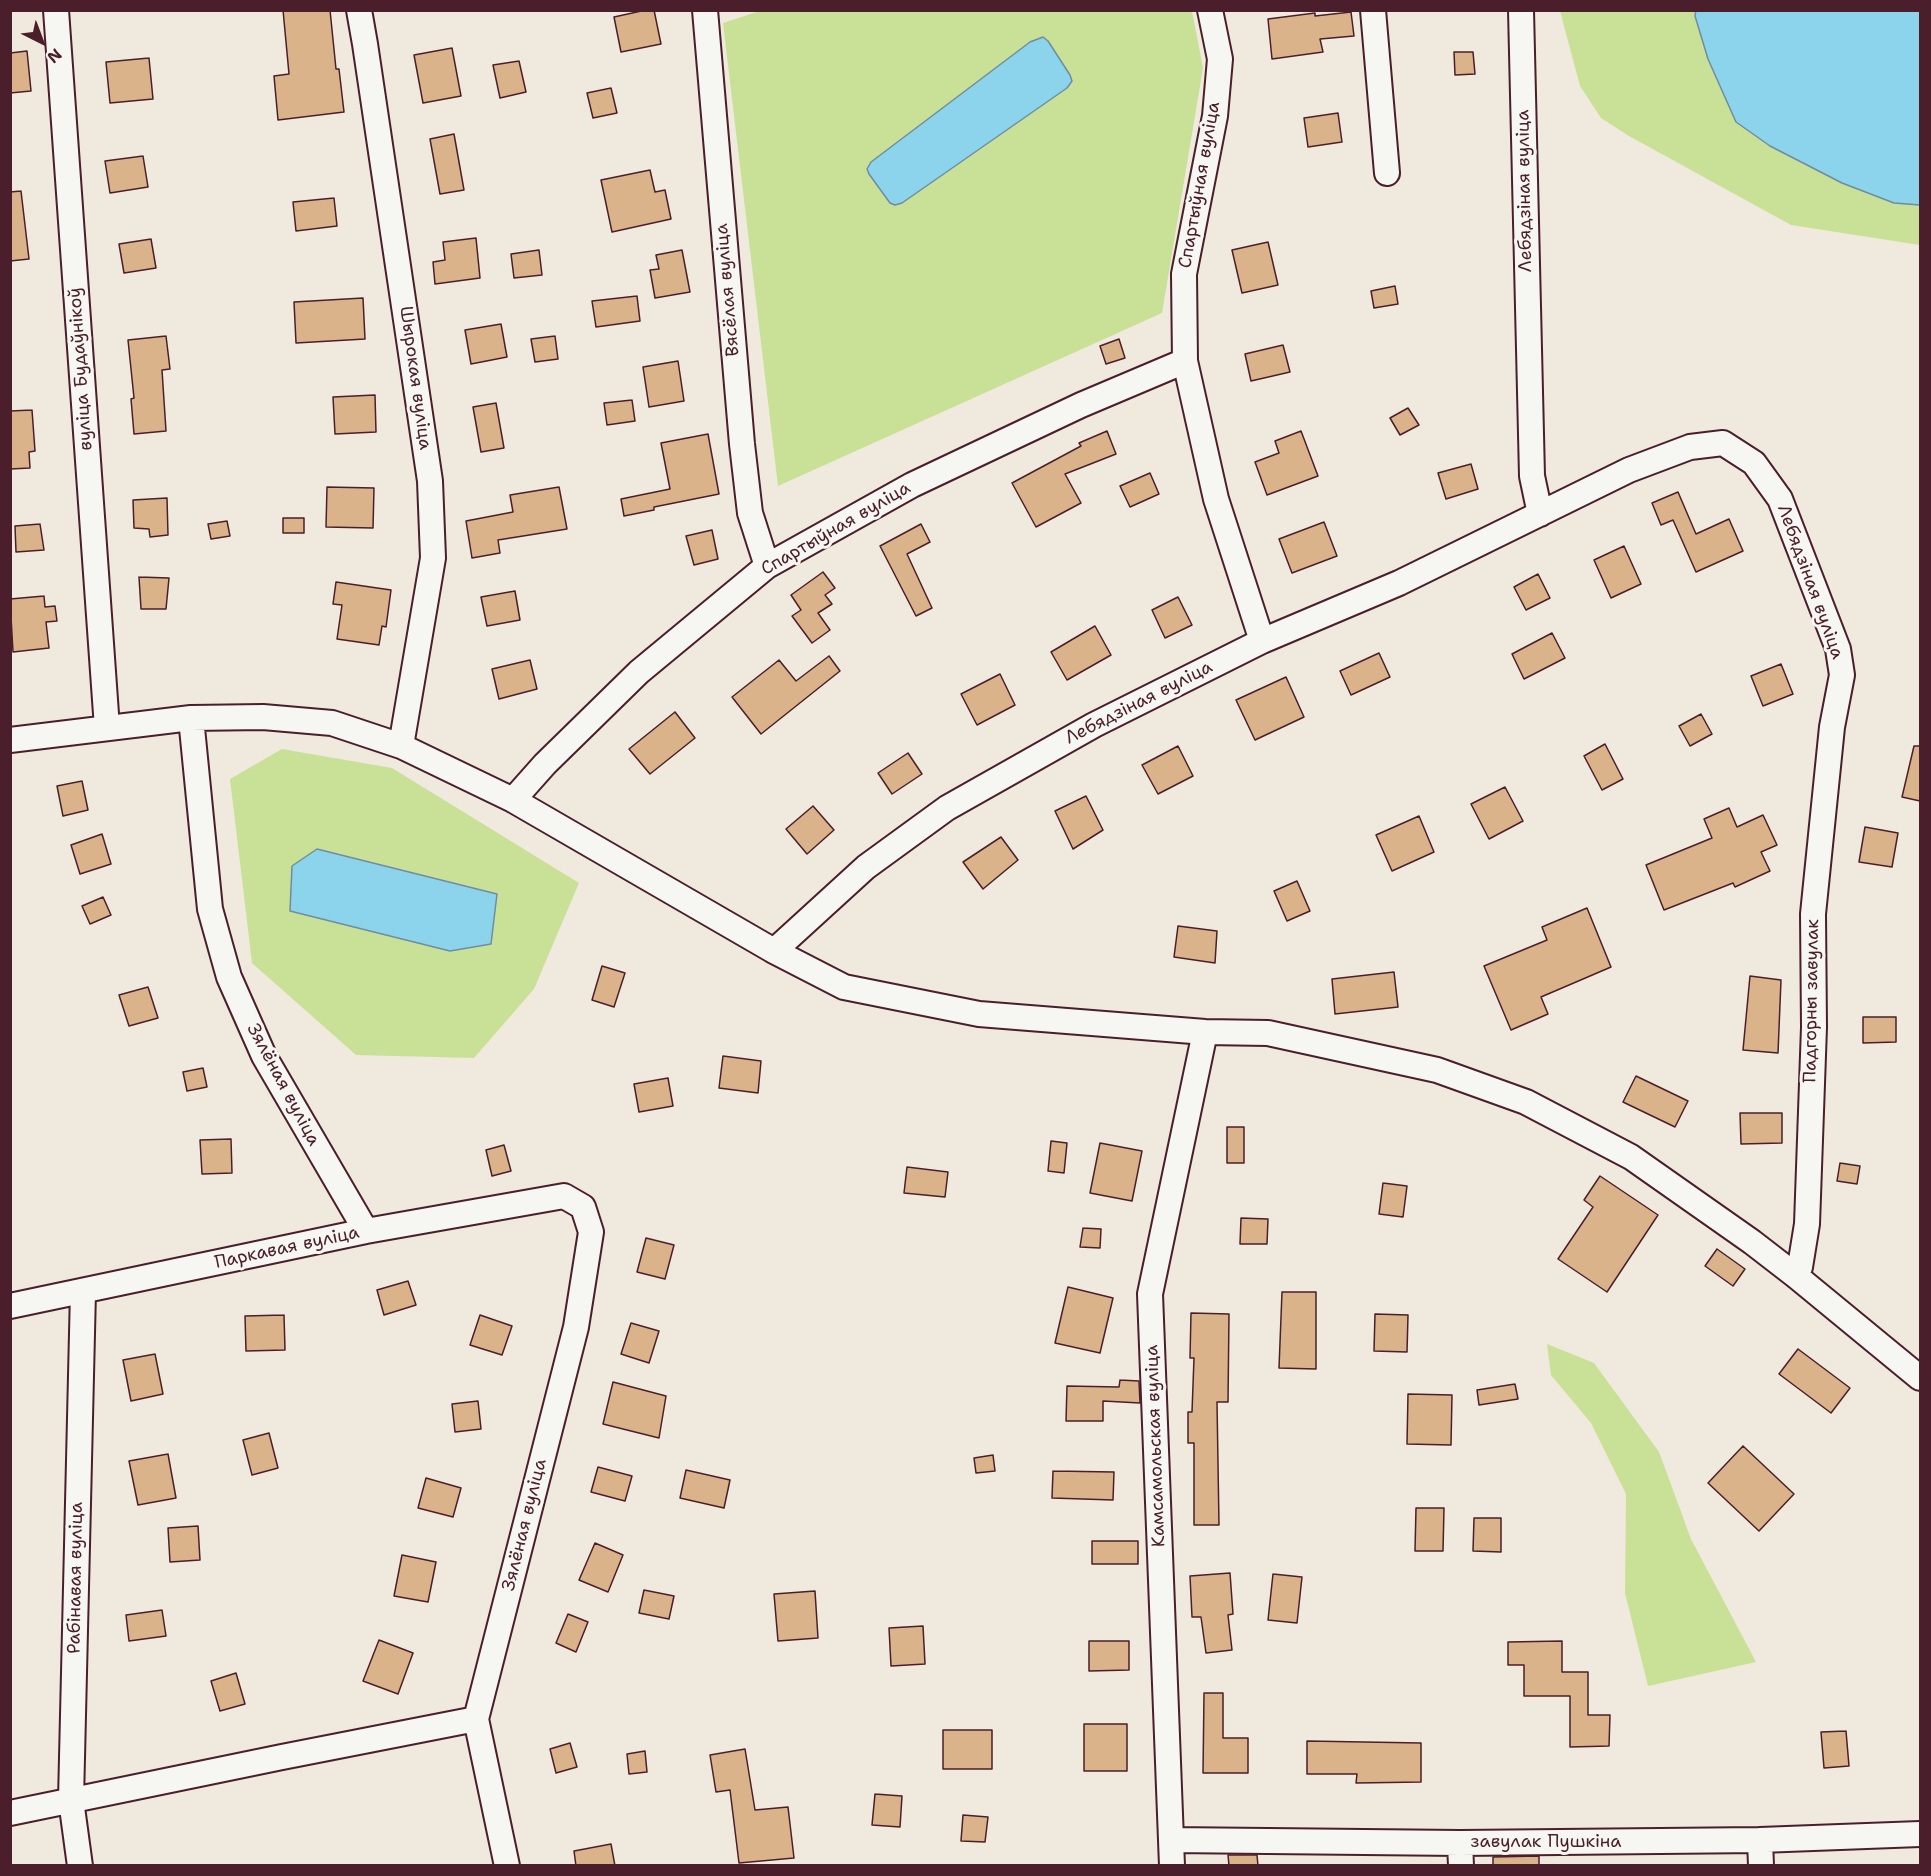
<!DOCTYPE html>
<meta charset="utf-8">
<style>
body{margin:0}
#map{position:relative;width:1931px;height:1876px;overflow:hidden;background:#f0e9dd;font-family:"Shantell Sans",sans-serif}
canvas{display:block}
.frame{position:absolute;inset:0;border:12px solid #4a1f2b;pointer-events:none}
.north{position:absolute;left:12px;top:12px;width:60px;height:60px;-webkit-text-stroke:4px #f6f6f2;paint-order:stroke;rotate:138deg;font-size:16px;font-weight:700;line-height:24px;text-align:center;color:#4a1f2b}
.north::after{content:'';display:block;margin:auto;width:21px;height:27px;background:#4a1f2b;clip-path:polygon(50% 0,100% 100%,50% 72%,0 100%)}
</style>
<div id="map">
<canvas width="1931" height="1876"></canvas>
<div class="frame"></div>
<div class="north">N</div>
</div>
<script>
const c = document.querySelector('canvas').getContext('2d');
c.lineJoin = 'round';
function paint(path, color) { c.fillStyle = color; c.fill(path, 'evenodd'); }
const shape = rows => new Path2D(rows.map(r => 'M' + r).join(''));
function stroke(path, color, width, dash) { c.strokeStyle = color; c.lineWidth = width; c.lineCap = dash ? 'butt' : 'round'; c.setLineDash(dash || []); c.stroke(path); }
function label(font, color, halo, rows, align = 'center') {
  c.font = font + ' "Shantell Sans",sans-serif'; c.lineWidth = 6; c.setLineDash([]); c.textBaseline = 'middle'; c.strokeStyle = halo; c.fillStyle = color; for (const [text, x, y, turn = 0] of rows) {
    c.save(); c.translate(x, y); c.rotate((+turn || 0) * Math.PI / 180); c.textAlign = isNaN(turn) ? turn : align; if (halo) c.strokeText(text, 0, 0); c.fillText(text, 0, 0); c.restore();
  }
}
paint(shape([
 [763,10,1192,11,1203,68,1162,313,778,486,723,23],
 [1560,11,1920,11,1920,245,1791,225,1629,136,1601,118,1580,86],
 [282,749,392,768,579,883,534,989,474,1058,356,1055,252,963,230,779],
 [1547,1344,1594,1363,1659,1452,1691,1539,1756,1662,1648,1686,1625,1593,1626,1494,1591,1423,1551,1375]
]), '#c9e197');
const water = shape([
 [1696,10,1920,11,1920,205,1894,203,1842,183,1770,146,1736,122,1708,59,1695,16,1696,10],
 [1043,37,1048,41,1070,75,1072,81,1067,88,902,203,895,205,890,203,869,174,867,169,871,162,1030,42,1043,37],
 [317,849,497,894,491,944,450,951,290,911,292,866,317,849]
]);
paint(water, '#8bd4ec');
stroke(water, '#718c9f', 1.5);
const building = shape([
 [283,10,330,10,336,69,339,69,344,112,278,120,274,76,289,74,283,10],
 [646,10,654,10,661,44,621,52,614,17,646,10],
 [1351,12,1354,36,1320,39,1323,52,1272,59,1268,19,1315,13,1315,16,1351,12],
 [452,48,461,96,423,103,414,55,452,48],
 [27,51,31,91,10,93,10,53,27,51],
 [1454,52,1473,52,1475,74,1455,75,1454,52],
 [149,58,153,99,110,103,106,62,149,58],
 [519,61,526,92,500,98,493,65,519,61],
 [611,88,617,113,593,118,587,93,611,88],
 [1338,113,1342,142,1308,147,1304,118,1338,113],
 [454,134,464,190,440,194,430,139,454,134],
 [143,156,148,187,110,193,105,161,143,156],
 [650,170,655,192,665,190,671,219,612,232,601,180,650,170],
 [21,191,29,259,10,261,10,192,21,191],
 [334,198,337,226,296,231,293,202,334,198],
 [476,238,480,278,435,284,433,262,445,260,443,242,476,238],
 [151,239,156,268,124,273,119,244,151,239],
 [1268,242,1278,285,1242,293,1232,250,1268,242],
 [539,250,542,275,514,278,511,254,539,250],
 [682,250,690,292,655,298,650,270,659,269,656,255,682,250],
 [1395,286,1398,304,1374,308,1371,291,1395,286],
 [637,296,640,321,596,327,592,301,637,296],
 [363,298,365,339,296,343,294,302,363,298],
 [501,324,507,357,471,364,465,330,501,324],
 [166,336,170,369,162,370,166,431,134,434,131,399,134,398,128,340,166,336],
 [555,336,558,359,535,362,531,339,555,336],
 [1119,339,1125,358,1106,364,1100,346,1119,339],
 [1283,345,1290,372,1251,381,1245,354,1283,345],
 [678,361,684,401,649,407,643,367,678,361],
 [375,395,376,432,335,434,333,397,375,395],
 [632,400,635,421,607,425,604,403,632,400],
 [496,403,504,448,481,452,473,407,496,403],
 [1408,408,1419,425,1400,435,1390,418,1408,408],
 [32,410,35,451,29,452,30,468,10,469,10,411,32,410],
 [1107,431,1116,454,1065,474,1081,503,1036,527,1012,483,1081,446,1079,443,1107,431],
 [1301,431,1318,476,1267,495,1255,462,1279,453,1275,441,1301,431],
 [708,434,719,494,654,507,654,510,624,516,621,499,670,489,661,443,708,434],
 [1471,464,1478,489,1446,499,1438,473,1471,464],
 [1150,473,1159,494,1130,507,1120,486,1150,473],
 [327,487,374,488,373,528,326,527,327,487],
 [559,487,567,529,498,540,500,553,472,558,466,521,513,512,510,495,559,487],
 [1678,492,1696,534,1729,519,1743,551,1696,572,1673,520,1661,525,1652,503,1678,492],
 [167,498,168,535,150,537,149,529,134,528,133,500,167,498],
 [283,518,304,518,304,533,283,533,283,518],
 [227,521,230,536,211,539,208,524,227,521],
 [1324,522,1337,556,1292,573,1279,539,1324,522],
 [40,524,44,550,16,552,15,526,40,524],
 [921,524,930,542,907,554,932,608,916,616,880,546,921,524],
 [712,530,718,559,694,565,686,536,712,530],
 [1624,546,1641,584,1611,598,1594,560,1624,546],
 [823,572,835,588,825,595,832,604,818,613,830,630,812,643,792,616,801,610,791,595,823,572],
 [1538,574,1550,598,1526,610,1514,587,1538,574],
 [139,577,169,578,166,609,141,609,139,577],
 [336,582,391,590,386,627,382,626,379,645,337,639,342,605,333,604,336,582],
 [515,591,520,620,487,626,481,597,515,591],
 [44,596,45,607,55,606,57,621,46,622,49,648,13,652,10,599,44,596],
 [1178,597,1192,625,1165,638,1152,610,1178,597],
 [1095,626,1111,655,1067,680,1051,652,1095,626],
 [1552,633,1565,658,1524,679,1512,654,1552,633],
 [1379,653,1390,677,1351,695,1340,671,1379,653],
 [829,656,840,671,761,734,732,697,779,660,796,681,829,656],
 [530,660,537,689,499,699,492,669,530,660],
 [1781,664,1793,694,1763,706,1751,676,1781,664],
 [1000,674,1015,705,977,725,961,694,1000,674],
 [1286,677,1304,717,1255,740,1236,700,1286,677],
 [675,712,695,738,650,774,629,749,675,712],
 [1701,714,1712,734,1690,746,1679,726,1701,714],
 [1605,744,1623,779,1602,790,1584,756,1605,744],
 [1178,746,1193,776,1158,794,1142,765,1178,746],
 [1914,746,1920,746,1920,801,1902,797,1914,746],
 [908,753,922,774,892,794,878,773,908,753],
 [82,781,88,810,63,816,57,786,82,781],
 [1505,787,1523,821,1489,839,1471,804,1505,787],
 [1086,796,1103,830,1073,849,1055,811,1086,796],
 [813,806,834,830,807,854,786,829,813,806],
 [1729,808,1737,827,1763,815,1777,845,1761,852,1770,871,1735,887,1733,883,1664,910,1646,865,1712,838,1704,819,1729,808],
 [1419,816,1434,852,1392,871,1376,835,1419,816],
 [1865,827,1898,833,1892,867,1859,862,1865,827],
 [102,834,111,864,80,874,71,845,102,834],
 [1001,837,1018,860,983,889,963,862,1001,837],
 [1297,881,1310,911,1287,921,1274,891,1297,881],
 [103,897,111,915,90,924,82,906,103,897],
 [1587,908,1611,967,1541,997,1548,1014,1511,1030,1484,966,1547,940,1542,927,1587,908],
 [1178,926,1217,931,1215,963,1174,957,1178,926],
 [602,966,625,973,614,1007,592,1000,602,966],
 [1394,972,1398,1007,1335,1014,1332,979,1394,972],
 [1750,976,1781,980,1778,1053,1743,1050,1750,976],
 [148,987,158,1018,129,1026,119,995,148,987],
 [1863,1017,1896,1017,1896,1042,1863,1043,1863,1017],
 [723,1056,761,1061,758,1093,719,1088,723,1056],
 [203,1068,207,1087,187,1091,183,1072,203,1068],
 [1636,1076,1688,1101,1675,1127,1623,1102,1636,1076],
 [668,1078,673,1106,639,1112,634,1084,668,1078],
 [1740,1113,1782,1113,1782,1143,1741,1144,1740,1113],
 [1227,1127,1244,1127,1244,1163,1227,1163,1227,1127],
 [231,1139,232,1173,202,1174,200,1140,231,1139],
 [1051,1141,1067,1143,1064,1173,1048,1171,1051,1141],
 [1100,1143,1142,1151,1132,1201,1090,1193,1100,1143],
 [504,1145,511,1171,492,1176,486,1150,504,1145],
 [1840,1163,1860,1166,1857,1184,1837,1181,1840,1163],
 [907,1167,948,1172,945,1197,904,1193,907,1167],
 [1600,1176,1658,1215,1607,1292,1558,1259,1593,1207,1584,1200,1600,1176],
 [1383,1183,1407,1186,1403,1217,1379,1214,1383,1183],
 [1241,1218,1268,1219,1267,1244,1240,1244,1241,1218],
 [1083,1228,1101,1229,1100,1248,1080,1247,1083,1228],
 [646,1238,674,1245,665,1279,637,1272,646,1238],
 [1717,1249,1745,1269,1733,1286,1705,1266,1717,1249],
 [408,1281,416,1305,384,1315,377,1290,408,1281],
 [1068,1287,1113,1298,1100,1353,1055,1343,1068,1287],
 [1282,1292,1316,1292,1316,1369,1279,1368,1282,1292],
 [1191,1313,1229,1314,1228,1402,1217,1402,1219,1525,1194,1525,1194,1443,1188,1443,1188,1412,1192,1412,1194,1358,1190,1358,1191,1313],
 [1375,1314,1408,1315,1407,1352,1374,1351,1375,1314],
 [284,1315,285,1350,246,1351,245,1316,284,1315],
 [480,1315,512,1326,502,1355,470,1345,480,1315],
 [631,1323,659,1331,649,1363,621,1354,631,1323],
 [1798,1349,1850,1388,1831,1413,1779,1374,1798,1349],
 [155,1354,163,1394,131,1401,123,1360,155,1354],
 [1120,1380,1139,1381,1140,1403,1103,1401,1103,1421,1066,1421,1067,1386,1119,1387,1120,1380],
 [613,1382,666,1396,659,1438,603,1424,613,1382],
 [1515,1384,1518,1399,1479,1405,1477,1390,1515,1384],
 [1408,1394,1452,1395,1451,1445,1407,1444,1408,1394],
 [478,1401,481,1429,455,1432,452,1404,478,1401],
 [269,1433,278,1468,252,1475,243,1440,269,1433],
 [1743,1446,1794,1494,1759,1531,1708,1483,1743,1446],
 [168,1454,176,1498,138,1505,129,1461,168,1454],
 [993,1455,995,1471,976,1473,974,1458,993,1455],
 [598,1467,632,1476,625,1501,591,1492,598,1467],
 [686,1470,730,1480,724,1508,680,1498,686,1470],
 [1053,1471,1114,1472,1113,1500,1052,1498,1053,1471],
 [426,1478,461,1488,453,1517,418,1508,426,1478],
 [1416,1508,1444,1508,1443,1551,1415,1551,1416,1508],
 [1474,1518,1501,1518,1501,1552,1473,1551,1474,1518],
 [198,1526,200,1560,170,1562,168,1528,198,1526],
 [1092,1541,1138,1541,1138,1564,1092,1564,1092,1541],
 [595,1543,623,1555,608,1592,579,1580,595,1543],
 [402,1555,436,1562,428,1602,394,1596,402,1555],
 [1230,1573,1233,1614,1228,1615,1232,1650,1206,1653,1201,1617,1192,1617,1190,1576,1230,1573],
 [1273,1574,1302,1577,1297,1623,1268,1620,1273,1574],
 [644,1590,674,1596,669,1619,639,1613,644,1590],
 [815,1591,818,1638,778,1641,774,1594,815,1591],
 [162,1610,166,1636,129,1641,126,1615,162,1610],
 [568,1614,588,1622,576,1652,556,1643,568,1614],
 [923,1626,925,1664,891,1666,889,1628,923,1626],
 [379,1640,413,1653,398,1694,363,1681,379,1640],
 [1089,1641,1129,1641,1129,1670,1089,1671,1089,1641],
 [1562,1641,1562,1672,1588,1672,1588,1715,1610,1715,1609,1746,1570,1747,1570,1696,1524,1696,1524,1665,1508,1665,1508,1642,1562,1641],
 [236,1673,245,1704,220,1711,211,1681,236,1673],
 [1204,1693,1223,1693,1223,1738,1248,1738,1248,1773,1203,1773,1204,1693],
 [1084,1724,1127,1724,1127,1771,1084,1771,1084,1724],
 [943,1730,992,1730,992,1769,943,1769,943,1730],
 [1846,1731,1849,1766,1824,1768,1821,1732,1846,1731],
 [1307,1741,1421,1743,1421,1782,1356,1783,1357,1774,1307,1774,1307,1741],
 [570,1743,577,1767,556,1773,550,1749,570,1743],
 [745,1749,755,1810,788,1807,794,1858,739,1863,730,1790,716,1792,710,1755,745,1749],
 [645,1751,647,1772,629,1774,627,1754,645,1751],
 [875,1794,902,1796,900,1827,872,1825,875,1794],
 [963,1815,988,1817,985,1842,961,1841,963,1815],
 [611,1844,615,1866,576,1866,574,1851,611,1844],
 [1228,1855,1257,1855,1258,1866,1229,1866,1228,1855],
 [1539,1856,1539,1866,1493,1866,1493,1857,1539,1856]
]);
paint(building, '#dab38b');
stroke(building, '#4a1f2b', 1.5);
const minor = shape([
 [56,10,107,728],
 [359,10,365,44,430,481,433,558,401,746],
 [705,10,742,444,750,513,767,566],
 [1210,10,1220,59,1215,116,1184,274,1185,361,1216,499,1262,641],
 [1373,10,1387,173],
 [1521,10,1532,476,1540,514],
 [191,718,210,909,229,977,264,1056,366,1231],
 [10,740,191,718,263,717,332,723,401,746,513,800,774,951,844,987,979,1014,1205,1032,1268,1033,1437,1070,1526,1102,1631,1157,1752,1242,1796,1276,1920,1378],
 [513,800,545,764,639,672,767,566,912,485,1081,405,1185,361],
 [774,951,866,867,947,808,1094,725,1262,641,1399,583,1629,470,1690,447,1723,443,1754,463,1780,499,1838,649,1842,675,1832,727,1813,914,1814,1027,1807,1224,1800,1267,1796,1276],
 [10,1306,366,1231,564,1196,583,1207,591,1232,576,1327,476,1719,507,1866],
 [10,1813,282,1757,476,1719],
 [1171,1840,1460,1843,1760,1840,1920,1834],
 [1760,1840,1761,1866],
 [1460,1843,1461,1866],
 [80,1866,71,1800,83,1291],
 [1172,1866,1150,1294,1205,1032]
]);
stroke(minor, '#4a1f2b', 28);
stroke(minor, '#f6f6f2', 24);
label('18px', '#4a1f2b', '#f6f6f2', [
 ["Спартыўная вуліца",1200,185,-80],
 ["Лебядзіная вуліца",1525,191,-91],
 ["Вясёлая вуліца",728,290,-95],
 ["вуліца Будаўнікоў",81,369,-94],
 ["Шырокая вуліца",415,378,82],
 ["Спартыўная вуліца",836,529,-30],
 ["Лебядзіная вуліца",1810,582,70],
 ["Лебядзіная вуліца",1139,703,-27],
 ["Падгорны завулак",1812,1001,-89],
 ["Зялёная вуліца",283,1085,62],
 ["Паркавая вуліца",287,1248,-12],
 ["Камсамольская вуліца",1156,1446,-92],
 ["Зялёная вуліца",525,1525,-76],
 ["Рабінавая вуліца",76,1578,-89],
 ["завулак Пушкіна",1546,1842]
]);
</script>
